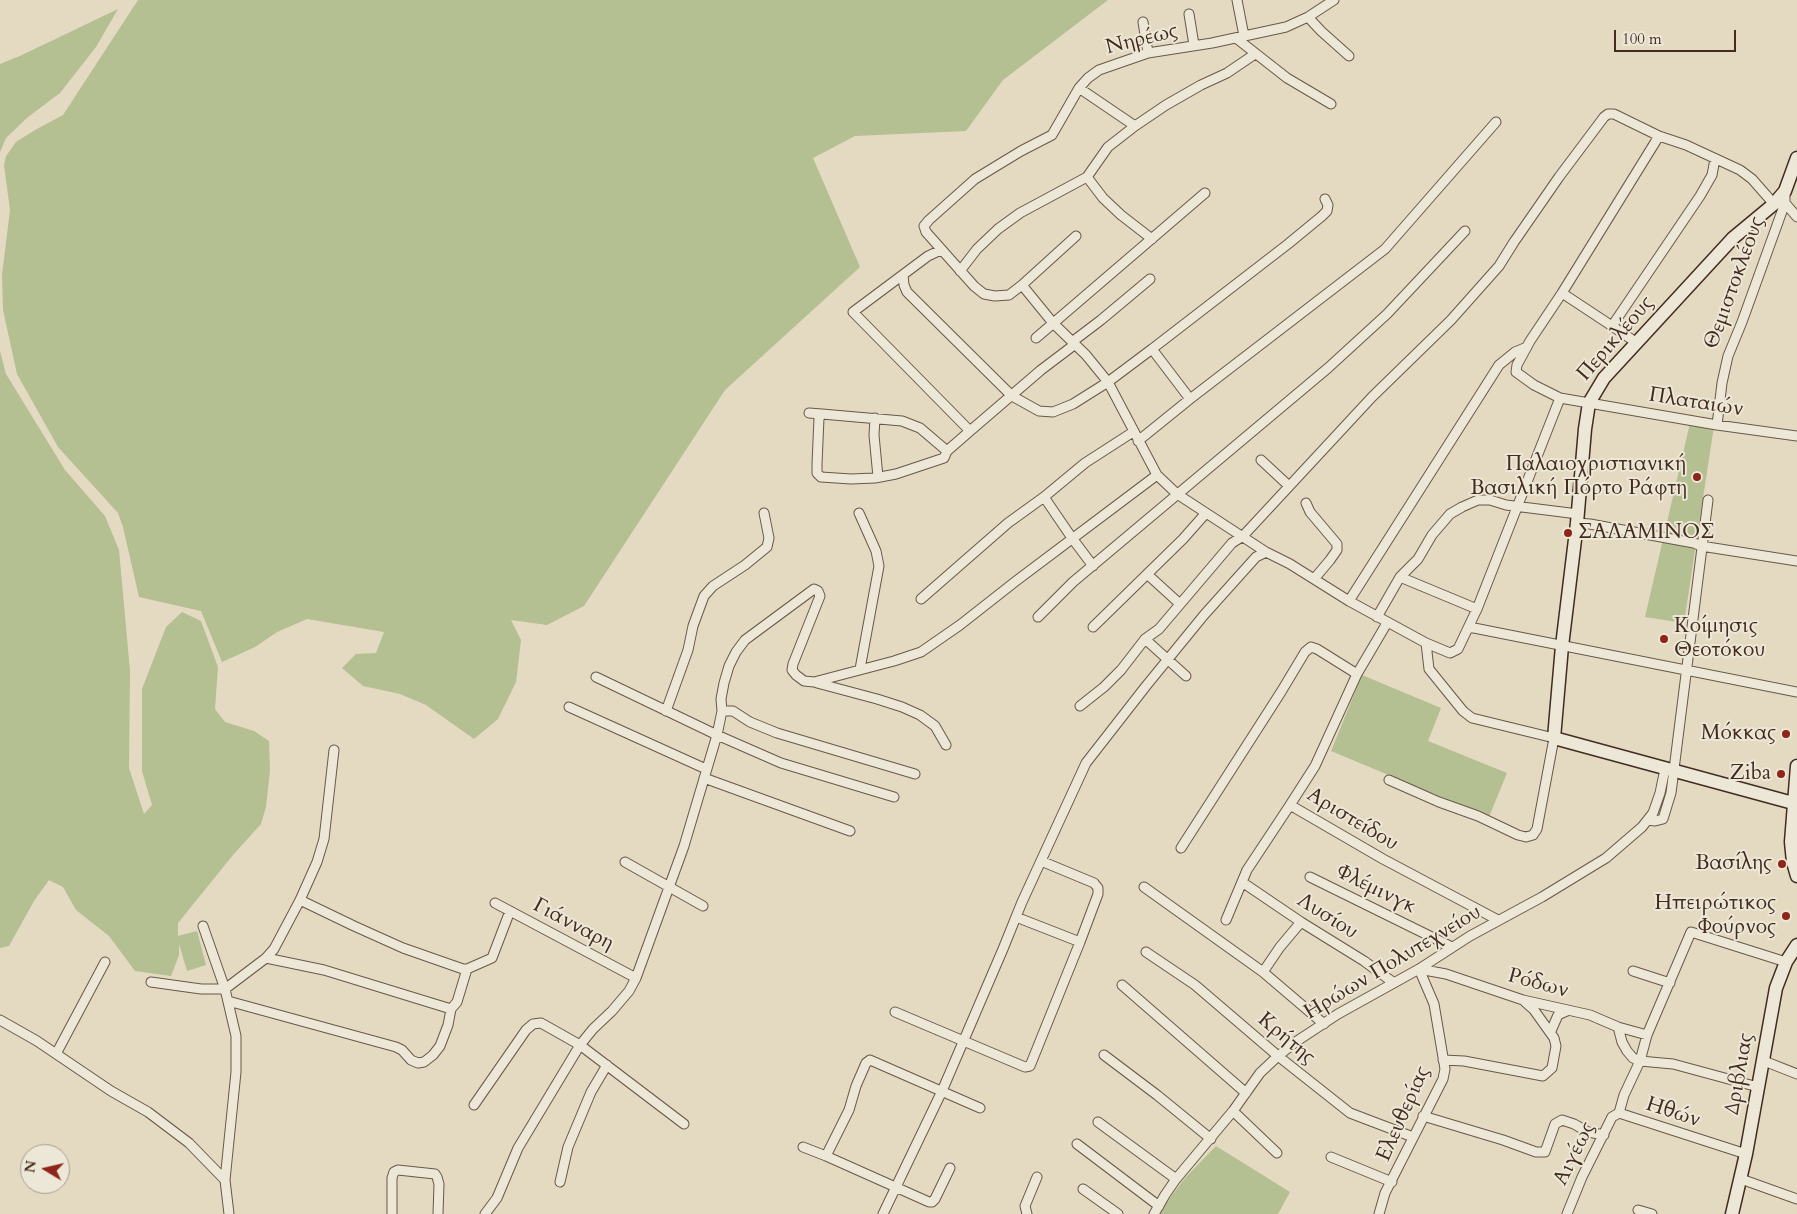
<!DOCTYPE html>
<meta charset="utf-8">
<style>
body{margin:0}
#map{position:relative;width:1797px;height:1214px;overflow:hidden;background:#e3dac1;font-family:Cardo,serif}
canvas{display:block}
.north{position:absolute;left:20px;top:1144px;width:50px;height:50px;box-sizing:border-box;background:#ede7d7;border:1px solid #a99c8d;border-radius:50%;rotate:279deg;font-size:14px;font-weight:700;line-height:20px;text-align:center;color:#422b1f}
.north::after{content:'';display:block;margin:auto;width:18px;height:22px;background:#8f2418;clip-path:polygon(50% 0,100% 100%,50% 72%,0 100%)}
.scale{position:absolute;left:1614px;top:30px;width:122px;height:22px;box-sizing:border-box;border:2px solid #422b1f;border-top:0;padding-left:6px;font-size:15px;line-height:18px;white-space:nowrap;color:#422b1f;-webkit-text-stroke:4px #ede7d7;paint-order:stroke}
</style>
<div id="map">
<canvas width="1797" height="1214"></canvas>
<div class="north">N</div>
<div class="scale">100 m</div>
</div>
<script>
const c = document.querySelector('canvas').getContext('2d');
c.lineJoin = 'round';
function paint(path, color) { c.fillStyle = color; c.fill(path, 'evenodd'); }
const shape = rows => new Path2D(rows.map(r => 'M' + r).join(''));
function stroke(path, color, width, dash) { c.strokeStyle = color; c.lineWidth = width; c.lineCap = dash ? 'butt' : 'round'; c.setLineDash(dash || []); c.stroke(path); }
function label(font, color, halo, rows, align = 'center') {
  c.font = font + ' Cardo,serif'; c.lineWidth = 4; c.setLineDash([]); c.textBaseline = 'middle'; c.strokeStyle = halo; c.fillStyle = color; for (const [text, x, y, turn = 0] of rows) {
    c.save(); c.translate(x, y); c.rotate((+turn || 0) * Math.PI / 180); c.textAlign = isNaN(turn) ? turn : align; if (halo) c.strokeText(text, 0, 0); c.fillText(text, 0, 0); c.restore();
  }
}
paint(shape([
 [138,0,1108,0,1003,80,966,131,855,136,813,158,860,267,725,390,584,606,547,625,511,620,521,640,516,682,498,719,474,739,426,705,400,694,363,686,342,668,356,654,376,653,384,632,307,619,277,632,255,647,222,662,201,611,139,597,123,527,118,513,58,447,17,374,3,310,2,275,10,210,4,165,6,156,16,142,35,130,63,115],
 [118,9,96,47,60,93,28,117,6,138,0,152,0,64,22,55],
 [0,351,6,374,65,470,105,516,119,550,130,671,129,768,144,814,152,805,142,771,142,689,166,627,182,612,201,621,218,667,215,709,225,722,254,731,269,741,270,771,266,807,261,824,233,855,178,923,178,936,197,931,206,965,187,971,179,944,179,955,171,976,135,971,109,936,76,910,63,887,49,880,34,901,9,946,0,948],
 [1690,423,1714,426,1684,623,1645,617],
 [1362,675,1441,708,1428,741,1507,773,1489,817,1331,751],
 [1216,1146,1290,1192,1278,1214,1158,1214,1185,1178]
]), '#b4bf92');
const street = shape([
 [1237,0,1244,36],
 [1189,14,1194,45],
 [1308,17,1321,31,1349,56],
 [1143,22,1148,53],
 [1236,38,1287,78,1331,104],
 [1135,126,1166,105,1201,85,1227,73,1255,54],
 [1659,136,1562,293,1530,341,1517,365,1516,372,1534,385,1560,398,1717,425,1797,436],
 [1087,177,1103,198,1121,215,1152,239],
 [1785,203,1797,217],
 [1076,236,1022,285,1009,295,995,296,984,294,974,286,926,232,924,226,929,220,975,179,1021,151,1052,135,1079,88,1088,78,1099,70,1148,53,1212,43,1286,27,1308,17,1334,0],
 [941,250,928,256,853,312,970,431,1041,370,1074,345],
 [960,271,977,249,998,229,1020,213,1087,177,1108,147,1135,126,1079,88],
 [903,275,904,285,907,292,1012,396,1039,411,1053,412,1073,404,1108,382,1152,349],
 [1022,285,1053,323,1086,355,1108,382,1157,475,1177,494,1266,552,1290,564,1349,601,1426,643,1450,653,1458,649,1477,609,1560,398],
 [1562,293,1612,326],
 [1036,338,1205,193],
 [1072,342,1101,320,1150,279],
 [1637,343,1612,326,1700,196,1712,175,1715,159],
 [1190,399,1152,349,1288,244,1322,216,1327,211,1328,205,1325,199],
 [809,413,822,414],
 [875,418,874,435,878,477],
 [1717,425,1722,383,1728,356,1742,322,1785,203,1785,191],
 [1138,441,1190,399,1385,249,1496,122],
 [947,451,944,458,896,474,875,478,851,479,821,477,817,473,817,464,819,418,822,414,902,421,920,428,947,451,970,431],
 [1261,460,1289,486],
 [1044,497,1072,538,1093,566],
 [1306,503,1310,512,1337,544,1337,550,1330,560,1314,579],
 [859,513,876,551,879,566,860,669],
 [1577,523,1590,524,1694,543,1701,546,1797,561],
 [1147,574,1180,604],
 [1400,577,1477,609],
 [921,599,1008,523,1044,497,1085,463,1133,432],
 [1349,601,1499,365,1515,352,1527,347],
 [1038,617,1073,582,1328,368,1387,314,1465,231],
 [1377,617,1400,577,1418,559,1432,535,1450,514,1462,507,1478,500,1490,500,1506,505,1578,514],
 [1387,623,1357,674,1315,766,1290,805,1383,859,1498,920],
 [1093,627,1183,539,1206,513],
 [1469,627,1797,692],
 [1145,639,1159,629,1232,543,1243,536,1372,397,1451,320,1499,266,1514,242,1559,177,1604,117,1608,114,1614,114,1659,136,1686,145,1740,170,1752,179,1774,204],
 [596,677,717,735,781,763,894,797],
 [817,683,877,699,902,707,920,715,935,726,946,745],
 [1080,706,1104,687,1121,670,1145,639,1186,676],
 [569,707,706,769],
 [666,711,688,650,693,626,704,596,713,586,745,565,767,547,769,538,764,513],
 [722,711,733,711,750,722,777,733,915,774],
 [704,778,850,831],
 [1389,780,1439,802,1478,816,1518,835,1526,837,1533,835,1537,829,1554,738,1472,718,1463,711,1429,669,1426,643],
 [1648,820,1655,821,1663,819,1671,793,1708,500],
 [1181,848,1281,692,1305,652,1311,647,1317,649,1357,674],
 [625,862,703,906],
 [1310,877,1452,947],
 [1242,882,1301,922,1364,961,1394,983],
 [1144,887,1263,972,1324,1024],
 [300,900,354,926,403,948,463,969,467,969,492,958,510,911],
 [495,903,636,978],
 [1016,917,1080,942,1098,894,1098,888,1094,883,1041,861],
 [1226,920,1247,870,1290,805],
 [203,926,225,989,236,1036,236,1072,225,1180,229,1214],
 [1146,952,1195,985,1278,1056,1350,1113,1413,1137],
 [266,958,324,970,451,1009],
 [1419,969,1446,974,1523,1000,1590,1015,1618,1027,1647,1035],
 [1633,971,1670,983],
 [1263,972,1280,947,1301,922],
 [151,982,201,989,225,989,266,958,274,949,300,900,317,862,324,839,334,750],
 [1122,985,1246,1093],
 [228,1001,396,1047,402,1050,411,1060,418,1063,424,1062,433,1055,440,1046,448,1025,451,1009,457,1002,467,969],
 [895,1012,1025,1067,1030,1066,1080,942],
 [0,1020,37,1041,111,1091,148,1112,189,1143,225,1180],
 [1618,1027,1622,1042,1627,1051,1633,1058,1640,1061,1673,1064,1758,1087],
 [1551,1031,1558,1015,1567,1011],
 [56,1054,105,962],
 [1104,1055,1157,1095,1211,1139],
 [1443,1060,1464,1061,1543,1076,1552,1068,1556,1046,1554,1038,1534,1010,1525,1002],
 [1764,1061,1797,1074],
 [474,1105,526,1030,533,1024,541,1023,580,1045,684,1124],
 [1233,1111,1277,1153],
 [1619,1113,1624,1095,1640,1061,1647,1035,1691,932,1786,962],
 [1619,1113,1746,1154],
 [1423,1116,1503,1140,1536,1152,1545,1152,1555,1124,1562,1120,1574,1124,1588,1132,1604,1135],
 [1098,1122,1176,1179],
 [1077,1144,1159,1206],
 [803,1147,826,1156],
 [1331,1157,1392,1182],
 [950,1168,935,1199,932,1202,929,1202,826,1156,849,1110,856,1086,866,1063,870,1060,980,1108],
 [1741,1179,1797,1199],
 [560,1182,568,1147,591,1092,607,1065],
 [1083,1189,1118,1214],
 [1638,1210,1652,1214],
 [392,1214,392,1178,394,1172,398,1170,435,1174,437,1177,439,1184,438,1214],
 [485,1214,497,1198,518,1148,580,1045,593,1029,612,1011,629,991,636,978,684,846,717,735,722,711,721,699,724,683,729,666,736,652,745,640,814,589,818,591,820,596,793,664,792,670,796,675,804,681,814,682,894,661,921,652,960,625,1016,581,1157,475],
 [883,1214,942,1091,1003,949,1022,902,1086,763,1146,686,1204,615,1256,557,1266,552],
 [1027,1214,1025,1206,1037,1177],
 [1154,1214,1165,1195,1176,1179,1233,1111,1260,1073,1278,1056,1297,1041,1338,1014,1419,969,1470,936,1542,897,1606,858,1642,827,1653,813,1660,793,1665,769],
 [1379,1214,1385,1193,1443,1079,1445,1069,1434,1004,1419,969],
 [1567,1214,1582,1177,1612,1117,1619,1113]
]);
const secondary = shape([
 [1797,766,1791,842,1793,862,1797,876],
 [1793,803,1554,738,1562,646,1577,523,1585,429,1589,403,1604,378,1733,238,1774,204,1785,191,1797,158],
 [1732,1214,1746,1154,1776,988,1786,962,1797,945]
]);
stroke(street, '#6a5748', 11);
stroke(secondary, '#422b1f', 15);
stroke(street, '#ede7d7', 9);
stroke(secondary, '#ede7d7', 12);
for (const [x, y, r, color] of [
 [1697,477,5,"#8f2418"],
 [1568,533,5,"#8f2418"],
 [1664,639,5,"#8f2418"],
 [1786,734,5,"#8f2418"],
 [1781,774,5,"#8f2418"],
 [1782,864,5,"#8f2418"],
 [1786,916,5,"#8f2418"]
]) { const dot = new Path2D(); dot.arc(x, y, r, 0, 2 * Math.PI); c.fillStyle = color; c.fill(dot); stroke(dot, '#ede7d7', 2); }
label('21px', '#422b1f', '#ede7d7', [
 ["Νηρέως",1142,40,-14],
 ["Θεμιστοκλέους",1735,283,-70],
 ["Περικλέους",1616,339,-49],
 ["Πλαταιών",1696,403,9],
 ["Αριστείδου",1352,820,31],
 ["Φλέμινγκ",1376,890,26],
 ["Λυσίου",1327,917,32],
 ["Γιάνναρη",573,925,28],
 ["Ηρώων Πολυτεχνείου",1393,963,-31],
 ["Ρόδων",1538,984,15],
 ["Κρήτης",1286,1039,40],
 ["Δριβλιας",1740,1074,-80],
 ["Ηθών",1673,1113,18],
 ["Ελευθερίας",1404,1114,-66],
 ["Αιγέως",1575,1154,-64]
]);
label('21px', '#422b1f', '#ede7d7', [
 ["Παλαιοχριστιανική",1687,465],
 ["Βασιλική Πόρτο Ράφτη",1687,489],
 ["ΣΑΛΑΜΙΝΟΣ",1578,533,"left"],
 ["Κοίμησις",1674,627,"left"],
 ["Θεοτόκου",1674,651,"left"],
 ["Μόκκας",1776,734],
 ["Ziba",1771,774],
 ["Βασίλης",1772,864],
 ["Ηπειρώτικος",1776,904],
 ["Φούρνος",1776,928]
], 'right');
</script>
